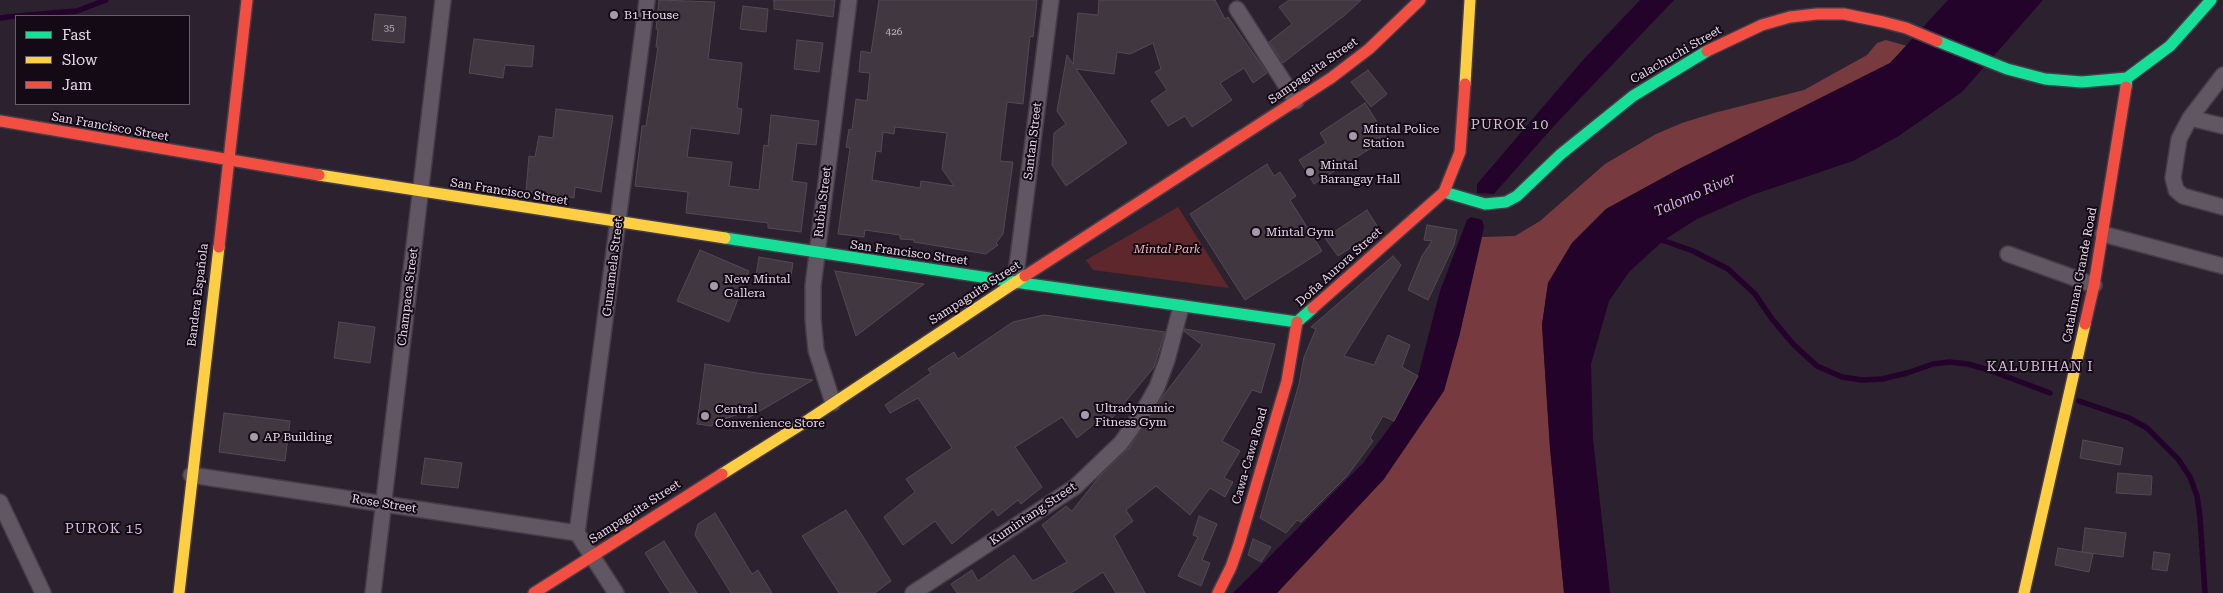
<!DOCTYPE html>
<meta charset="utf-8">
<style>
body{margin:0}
#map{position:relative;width:2223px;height:593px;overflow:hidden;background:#2c212f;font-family:"Roboto Serif",serif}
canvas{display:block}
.legend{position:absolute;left:15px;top:15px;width:175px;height:90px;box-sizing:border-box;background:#130a15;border:1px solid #685d6a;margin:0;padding:6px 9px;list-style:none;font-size:15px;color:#e7d9ea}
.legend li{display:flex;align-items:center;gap:10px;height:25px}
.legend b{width:25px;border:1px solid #685d6a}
</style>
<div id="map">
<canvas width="2223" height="593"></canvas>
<ul class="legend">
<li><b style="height:6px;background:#16e098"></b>Fast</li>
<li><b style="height:6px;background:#ffcf43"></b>Slow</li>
<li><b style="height:6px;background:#f24e42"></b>Jam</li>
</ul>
</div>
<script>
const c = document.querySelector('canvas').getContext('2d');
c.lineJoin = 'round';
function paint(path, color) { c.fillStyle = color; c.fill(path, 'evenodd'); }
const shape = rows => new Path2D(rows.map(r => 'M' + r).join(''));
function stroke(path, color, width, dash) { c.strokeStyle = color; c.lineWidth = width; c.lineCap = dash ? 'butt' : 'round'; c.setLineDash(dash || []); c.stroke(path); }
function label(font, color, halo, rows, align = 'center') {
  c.font = font + ' "Roboto Serif",serif'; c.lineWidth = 4; c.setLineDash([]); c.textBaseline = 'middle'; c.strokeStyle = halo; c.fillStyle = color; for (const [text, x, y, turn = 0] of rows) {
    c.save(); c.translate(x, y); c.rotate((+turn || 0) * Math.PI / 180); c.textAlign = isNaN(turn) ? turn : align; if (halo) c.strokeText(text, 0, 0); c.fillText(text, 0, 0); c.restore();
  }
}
paint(shape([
 [1178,207,1229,288,1093,270,1086,260]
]), '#5e272b');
paint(shape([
 [1886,40,1907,46,1890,63,1679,169,1606,209,1572,243,1548,283,1542,325,1550,448,1564,593,1277,593,1384,479,1459,337,1482,237,1515,236,1540,221,1605,164,1656,134,1682,123,1714,113,1804,90,1867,55,1877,43]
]), '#773b3f');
paint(shape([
 [1640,0,1674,0,1552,128,1494,194,1477,193,1477,184,1583,60],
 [1948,0,2043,0,1962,92,1897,137,1853,161,1752,195,1697,219,1664,240,1629,272,1609,301,1591,364,1593,439,1610,593,1564,593,1550,448,1542,325,1548,283,1572,243,1606,209,1679,169,1890,63],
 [1471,217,1482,220,1484,227,1459,337,1444,391,1384,479,1277,593,1233,593,1364,462,1394,421,1418,376,1440,291,1467,220]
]), '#24032b');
stroke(shape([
 [17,16,77,11,106,0],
 [0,18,16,16],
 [1659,239,1693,251,1728,269,1755,294,1772,319,1794,345,1817,366,1842,377,1862,380,1882,379,1907,373,1933,364,1949,362,1968,364,1989,370,2050,393],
 [2079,401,2129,418,2147,428,2178,459,2190,477,2197,496,2200,517,2205,593]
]), '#24032b', 5.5);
const building = shape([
 [659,0,715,2,708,59,742,63,737,108,742,109,739,134,691,128,687,157,732,162,729,186,759,190,764,145,768,146,771,115,819,121,816,145,797,143,792,181,807,183,801,232,768,228,768,223,686,213,688,192,635,186,642,126,646,126,658,47,656,47,658,29,656,29,659,0],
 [774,0,835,0,833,17,774,9,774,0],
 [879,0,1037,0,1033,37,1030,36,1023,104,1007,102,1000,161,1013,162,1003,234,996,243,998,245,986,254,914,242,914,240,900,239,900,235,865,230,864,237,838,234,850,148,846,147,849,129,852,130,856,99,867,101,870,73,859,72,861,51,871,53,879,0],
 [895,127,947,133,942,169,954,186,921,181,920,188,872,180,876,151,881,152,883,132,894,134,895,127],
 [1099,0,1215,0,1225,19,1228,17,1267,73,1253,83,1244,68,1220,83,1232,100,1192,127,1185,116,1168,126,1151,101,1167,90,1155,72,1161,69,1153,43,1130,54,1117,52,1114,74,1076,69,1127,143,1066,186,1052,165,1054,133,1066,124,1057,111,1067,55,1073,64,1078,13,1098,15,1099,0],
 [1289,0,1361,0,1345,15,1283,63,1269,42,1292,24,1279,7,1289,0],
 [743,6,768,9,766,32,740,29,743,6],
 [375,14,406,17,404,43,372,40,375,14],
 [474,39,534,46,532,67,505,65,503,78,469,73,474,39],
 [797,40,823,43,819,72,794,69,797,40],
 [1368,70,1387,94,1371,107,1351,82,1368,70],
 [1365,103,1387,138,1314,184,1299,160,1326,143,1320,133,1365,103],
 [556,109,613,116,601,192,575,187,574,198,526,191,529,156,535,157,539,136,553,138,556,109],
 [1267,164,1274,176,1280,172,1296,196,1290,200,1322,251,1245,300,1190,214,1267,164],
 [1367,210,1379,229,1338,256,1325,238,1367,210],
 [1427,225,1457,230,1454,245,1428,300,1408,290,1422,256,1432,241,1424,240,1427,225],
 [700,250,749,271,729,322,677,301,700,250],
 [1393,256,1401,265,1344,356,1374,365,1388,335,1410,345,1402,367,1418,376,1394,421,1383,416,1370,438,1373,441,1347,476,1301,522,1297,520,1286,533,1260,518,1299,384,1304,357,1316,329,1311,327,1393,256],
 [759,257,793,263,790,282,756,276,759,257],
 [835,271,924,284,856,336,835,271],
 [1044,315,1165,332,1154,367,1108,423,1103,417,1077,438,1062,417,1015,447,1042,487,1021,504,1018,500,998,516,993,509,952,544,935,521,903,545,884,517,915,492,906,479,952,448,918,398,890,413,885,405,931,373,928,369,954,352,958,359,1013,322,1044,315],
 [339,322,375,327,370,363,334,358,339,322],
 [1185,329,1275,344,1261,393,1252,390,1222,441,1240,451,1224,478,1233,482,1225,497,1210,488,1190,515,1156,486,1126,510,1133,521,1114,536,1145,593,1116,593,1103,572,1071,593,957,593,951,584,972,570,978,581,1014,555,1033,581,1067,562,1042,525,1066,506,1072,511,1099,477,1129,448,1163,396,1202,345,1184,331,1185,329],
 [705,364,757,373,813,380,748,418,750,410,713,423,712,426,697,424,705,364],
 [224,413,290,421,285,461,219,452,224,413],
 [2083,440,2123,448,2120,465,2080,458,2083,440],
 [425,458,462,463,458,488,421,484,425,458],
 [2118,473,2152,476,2151,495,2116,493,2118,473],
 [846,510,891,581,875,593,839,593,802,536,846,510],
 [715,513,752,574,758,570,772,593,731,593,695,535,698,524,715,513],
 [1199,516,1217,524,1202,560,1210,563,1201,586,1178,576,1198,537,1193,535,1199,516],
 [2085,528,2126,533,2123,557,2082,552,2085,528],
 [1253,539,1271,547,1261,562,1248,555,1253,539],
 [664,541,680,567,697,593,670,593,661,579,645,553,664,541],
 [2058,548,2093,554,2089,572,2055,565,2058,548],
 [2154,552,2170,554,2167,571,2152,569,2154,552]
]);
paint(building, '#413741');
stroke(building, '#544953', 1);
const street = shape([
 [1237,9,1296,101],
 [2223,75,2190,118,2179,139,2173,178,2176,190,2183,196,2223,207],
 [2190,118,2223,126],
 [2103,234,2223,266],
 [2008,254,2094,285],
 [1015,282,1051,0],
 [833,403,816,350,813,319,813,286,849,0],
 [191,475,577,533],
 [0,502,43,593],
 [577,533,647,0],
 [577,533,616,593],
 [373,593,443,0],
 [913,593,1075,487,1121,443,1143,412,1157,387,1167,360,1181,307]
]);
const fast = shape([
 [1937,41,2007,69,2045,79,2082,82,2127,78],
 [2126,87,2127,78,2170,46,2211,0],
 [1444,192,1485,204,1506,202,1517,196,1561,154,1633,96,1707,51],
 [725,238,1015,282],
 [1015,282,1297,322,1313,308]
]);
const slow = shape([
 [1465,84,1470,0],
 [319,175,725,238],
 [722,474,805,422,1025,276],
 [179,593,219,247],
 [2024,593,2085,324]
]);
const jam = shape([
 [1707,51,1762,25,1790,17,1817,14,1844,14,1883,22,1906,28,1937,41],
 [0,121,319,175],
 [219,247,247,0],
 [1025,276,1331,78,1369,49,1420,0],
 [1313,308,1444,192,1460,152,1465,84],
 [2085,324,2094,285,2126,87],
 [534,593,722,474],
 [1218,593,1231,567,1239,544,1287,381,1297,322]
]);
stroke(street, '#463c49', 18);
stroke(fast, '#463c49', 14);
stroke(slow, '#463c49', 14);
stroke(jam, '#463c49', 14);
stroke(street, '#605762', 15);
stroke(fast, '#16e098', 11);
stroke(slow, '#ffcf43', 11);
stroke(jam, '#f24e42', 11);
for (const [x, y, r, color] of [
 [614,15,5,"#a699a9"],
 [1353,136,5,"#a699a9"],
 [1310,172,5,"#a699a9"],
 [1256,232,5,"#a699a9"],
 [714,286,5,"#a699a9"],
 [1085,415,5,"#a699a9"],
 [705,416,5,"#a699a9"],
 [254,437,5,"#a699a9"]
]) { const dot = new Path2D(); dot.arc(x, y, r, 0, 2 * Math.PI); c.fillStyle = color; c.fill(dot); stroke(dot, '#130a15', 2); }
label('10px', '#beb0c0', null, [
 ["35",389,28],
 ["426",894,32]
]);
label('12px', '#e7d9ea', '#130a15', [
 ["B1 House",624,15],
 ["Mintal Police",1363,129],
 ["Station",1363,143],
 ["Mintal",1320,165],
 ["Barangay Hall",1320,179],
 ["Mintal Gym",1266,232],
 ["New Mintal",724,279],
 ["Gallera",724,293],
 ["Ultradynamic",1095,408],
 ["Fitness Gym",1095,422],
 ["Central",715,409],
 ["Convenience Store",715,423],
 ["AP Building",264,437]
], 'left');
label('12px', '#e7d9ea', '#130a15', [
 ["Calachuchi Street",1676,55,-30],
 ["Sampaguita Street",1313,71,-35],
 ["San Francisco Street",110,127,10],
 ["Santan Street",1033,141,-83],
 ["San Francisco Street",509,192,9],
 ["Rubia Street",823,202,-83],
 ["San Francisco Street",909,253,8],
 ["Gumamela Street",613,267,-83],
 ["Doña Aurora Street",1339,267,-42],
 ["Catalunan Grande Road",2080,275,-79],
 ["Sampaguita Street",975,293,-33],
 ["Bandera Española",198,295,-83],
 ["Champaca Street",408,297,-83],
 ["Cawa-Cawa Road",1250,456,-74],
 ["Rose Street",384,504,9],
 ["Sampaguita Street",635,512,-33],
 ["Kumintang Street",1033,514,-34]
]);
label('italic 12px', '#f4b5b4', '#130a15', [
 ["Mintal Park",1167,249]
]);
c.letterSpacing = '1px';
label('14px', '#d6bbdc', '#130a15', [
 ["PUROK 10",1510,125],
 ["KALUBIHAN I",2040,367],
 ["PUROK 15",104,529]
]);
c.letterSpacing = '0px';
label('italic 14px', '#e5a7f2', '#130a15', [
 ["Talomo River",1695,195,-24]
]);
</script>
